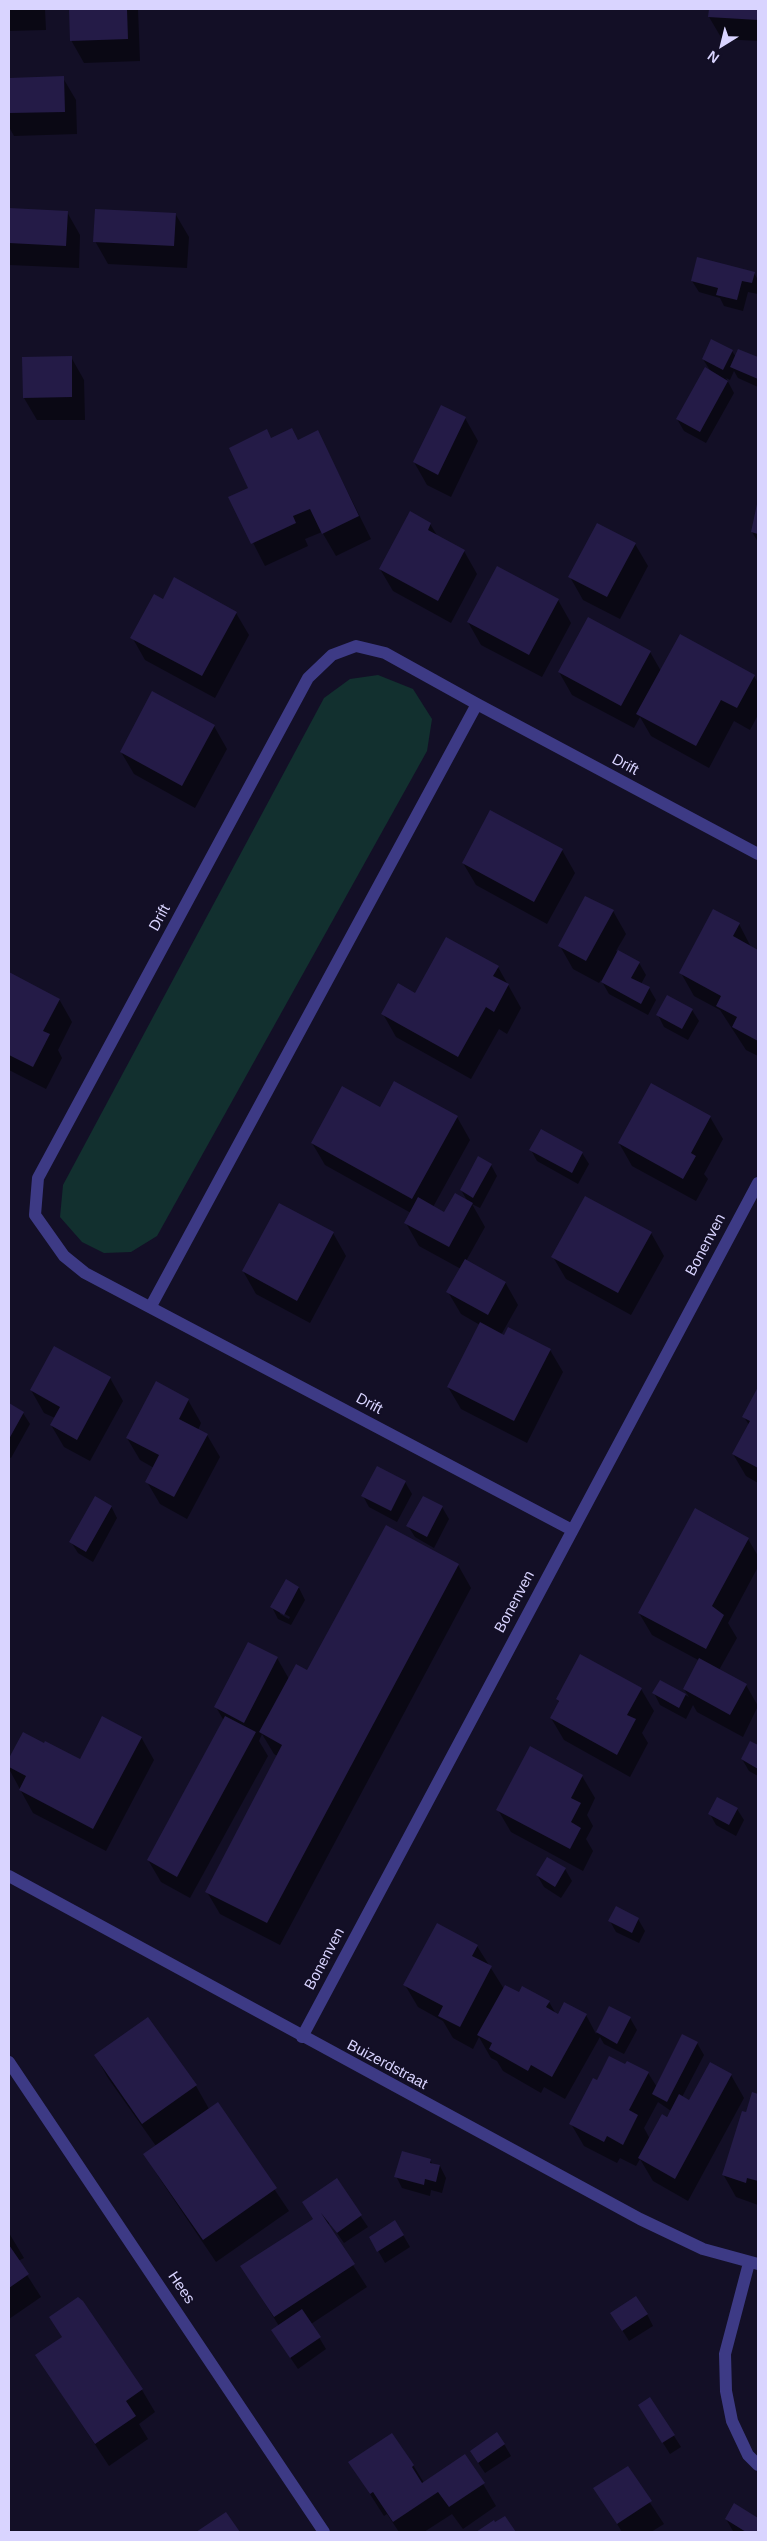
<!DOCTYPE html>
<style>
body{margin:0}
#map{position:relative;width:767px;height:2541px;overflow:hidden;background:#130f26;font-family:Arial,sans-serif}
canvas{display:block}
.frame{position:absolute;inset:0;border:10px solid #d9d4ff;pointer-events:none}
.north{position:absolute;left:697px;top:20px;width:50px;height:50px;-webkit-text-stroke:4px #130f26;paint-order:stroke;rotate:216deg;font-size:14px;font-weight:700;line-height:20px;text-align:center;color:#d9d4ff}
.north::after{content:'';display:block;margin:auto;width:18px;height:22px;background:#d9d4ff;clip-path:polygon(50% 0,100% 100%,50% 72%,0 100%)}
</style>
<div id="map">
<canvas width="767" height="2541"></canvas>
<div class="frame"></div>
<div class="north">N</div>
</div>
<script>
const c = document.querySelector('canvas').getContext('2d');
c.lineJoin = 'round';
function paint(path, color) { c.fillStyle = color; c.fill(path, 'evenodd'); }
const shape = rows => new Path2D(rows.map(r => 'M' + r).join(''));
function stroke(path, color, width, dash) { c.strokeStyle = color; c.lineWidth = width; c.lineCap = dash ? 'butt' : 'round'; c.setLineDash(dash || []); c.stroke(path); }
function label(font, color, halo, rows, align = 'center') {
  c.font = font + ' Arial,sans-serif'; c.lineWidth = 4; c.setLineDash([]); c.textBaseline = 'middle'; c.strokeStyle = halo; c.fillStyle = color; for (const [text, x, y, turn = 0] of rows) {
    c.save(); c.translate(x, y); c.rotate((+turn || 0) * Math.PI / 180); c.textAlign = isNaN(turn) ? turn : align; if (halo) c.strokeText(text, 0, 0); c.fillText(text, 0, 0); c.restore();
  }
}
paint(shape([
 [378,675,413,689,432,719,427,751,157,1236,131,1252,104,1253,82,1242,60,1217,63,1185,324,698,350,679]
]), '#12302f');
paint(shape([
 [9,9,45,9,46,30,9,31],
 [70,9,138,9,140,61,84,63,71,40],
 [710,9,758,9,758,41,722,39,709,17],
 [63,78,76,100,77,134,14,136,9,127,9,80],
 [9,210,67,212,80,235,79,268,9,265],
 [176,215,189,237,187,268,108,264,95,241],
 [754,273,758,280,758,294,748,292,743,311,724,306,720,298,699,292,692,281],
 [739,350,758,359,758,387,738,378,734,371,730,380,726,378,734,393,706,443,684,431,677,419,711,372,703,359,732,351,736,357],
 [71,357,84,380,85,420,37,420,24,398],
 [465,418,478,441,451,497,427,485,414,462],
 [318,432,371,539,336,556,322,532,305,539,308,546,265,566,230,498,249,489,272,439,298,441],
 [758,506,758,542,752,532],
 [430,524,438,537,464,551,477,574,451,623,393,591,380,569],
 [635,544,648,566,620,619,583,600,570,577],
 [558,600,571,623,542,677,481,645,468,622],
 [163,601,236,613,249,635,215,698,145,660,132,637],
 [650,652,661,671,754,676,758,683,758,715,750,730,734,721,709,768,651,736,640,717,634,728,572,695,559,672],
 [214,726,227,749,195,808,134,774,121,752],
 [562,850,575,873,547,924,476,885,463,863],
 [613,911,626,934,616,951,639,963,646,975,641,984,649,988,656,1000,648,1015,609,994,601,980,599,983,573,969,560,946],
 [739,924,751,947,758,951,758,1056,746,1050,720,1010,694,996,681,973],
 [498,967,521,1008,507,1034,499,1029,471,1079,396,1037,383,1014,416,994],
 [9,973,59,999,72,1022,58,1050,62,1058,46,1089,9,1070],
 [692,1010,699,1021,688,1040,664,1027,658,1015],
 [381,1109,457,1117,470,1140,433,1207,445,1214,468,1202,461,1190,491,1165,497,1176,480,1208,472,1204,485,1227,466,1261,505,1282,518,1305,501,1335,550,1350,563,1372,527,1443,461,1409,448,1387,480,1325,461,1314,448,1292,461,1269,419,1246,406,1223,411,1213,325,1165,312,1143],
 [710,1117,723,1139,704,1174,708,1179,696,1201,632,1166,619,1143],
 [531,1150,582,1153,589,1164,578,1184,537,1161],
 [333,1233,346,1256,310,1323,256,1294,243,1271],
 [651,1233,664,1256,631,1315,566,1279,553,1257],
 [110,1378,123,1401,90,1461,64,1447,51,1425,55,1418,44,1413,31,1390],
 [156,1383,188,1400,201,1423,198,1430,207,1435,220,1457,187,1519,160,1504,147,1482,154,1468,140,1460,127,1438],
 [758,1390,758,1483,746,1476,733,1454,749,1425,744,1417],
 [9,1405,23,1413,30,1424,11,1458,9,1457],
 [377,1468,405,1482,412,1494,397,1522,369,1507,363,1496],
 [423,1497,442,1507,449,1519,434,1548,415,1537,408,1526],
 [111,1506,117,1518,93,1562,78,1553,71,1542],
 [695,1510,748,1539,758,1556,758,1567,728,1623,737,1638,719,1670,746,1685,758,1706,743,1737,697,1712,693,1705,686,1719,660,1705,654,1693,660,1682,689,1697,684,1689,700,1661,652,1635,639,1613],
 [458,1565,471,1588,280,1945,220,1914,207,1892,277,1756,274,1754,262,1734,259,1741,268,1756,190,1898,161,1882,148,1860,224,1721,216,1707,277,1658,289,1679,308,1672],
 [286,1581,299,1588,305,1600,291,1625,278,1619,272,1607],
 [280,1611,290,1617,289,1619,280,1614],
 [641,1689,654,1711,642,1733,648,1743,630,1777,564,1740,551,1718,559,1703,557,1699],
 [23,1734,81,1760,141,1737,154,1760,106,1851,33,1813,9,1769,9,1761],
 [751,1743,758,1747,758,1776,749,1771,742,1759],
 [582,1776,595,1798,587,1815,593,1826,586,1839,593,1851,583,1871,511,1832,498,1810],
 [737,1809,744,1820,736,1836,716,1825,710,1814],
 [565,1869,572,1881,561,1898,544,1887,537,1875],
 [638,1919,645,1931,639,1943,616,1932,610,1921],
 [477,1946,504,1989,549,2002,556,2014,586,2015,596,2034,610,2008,630,2018,637,2030,624,2054,604,2044,600,2037,565,2099,544,2087,541,2093,503,2071,497,2061,491,2058,479,2037,473,2049,453,2038,443,2021,418,2007,405,1985],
 [697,2043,704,2055,682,2097,690,2102,731,2075,744,2098,688,2201,653,2181,640,2159,636,2166,620,2158,617,2163,584,2146,571,2124,597,2082,626,2066,648,2073,657,2087],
 [658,2102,671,2111,650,2139,644,2128],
 [95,2055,196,2086,209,2109,217,2104,289,2211,216,2262,158,2176,145,2154,156,2146,108,2078],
 [753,2094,758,2096,758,2205,736,2197,723,2174],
 [430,2160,433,2165,440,2166,446,2178,442,2193,431,2190,430,2196,402,2188,396,2176],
 [336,2180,368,2227,344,2243,330,2223,327,2225,367,2287,311,2324,326,2349,298,2369,279,2341,279,2326,242,2267,314,2220],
 [395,2221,410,2247,385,2263,371,2238],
 [9,2233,24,2258,18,2261,41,2297,9,2319],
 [647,2314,653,2326,629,2341,619,2325],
 [37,2356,142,2390,155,2412,139,2424,148,2439,109,2466],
 [650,2398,681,2447,670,2454,646,2416],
 [504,2444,511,2456,485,2473,471,2452],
 [350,2463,413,2465,424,2483,483,2484,496,2506,463,2529,452,2514,424,2532,399,2532,387,2514,384,2516],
 [627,2468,664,2524,651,2532,622,2532,595,2488],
 [735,2505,758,2519,758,2532,733,2531,726,2519]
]), '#0007');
paint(shape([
 [69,9,127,9,128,39,70,41],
 [709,9,758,9,758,20,708,17],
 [64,76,65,112,9,113,9,78],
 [9,208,68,211,66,246,9,243],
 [95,209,176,213,174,246,93,242],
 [697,257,755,272,752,283,742,281,737,300,716,295,718,288,691,281],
 [711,339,733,350,723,370,702,359],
 [738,349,758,357,758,379,730,367],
 [72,356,72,397,23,398,22,357],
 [705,367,728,381,700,432,676,419],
 [441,405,466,417,438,475,413,462],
 [292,428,298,440,318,430,359,516,322,534,310,509,293,516,296,523,251,544,228,497,248,488,229,448,267,429,271,438],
 [757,504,758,504,758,534,751,532],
 [410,511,431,523,428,530,465,550,438,601,379,569],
 [597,523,636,543,607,597,568,577],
 [497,566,559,599,529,655,467,622],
 [174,577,237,612,202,676,130,638,154,594,163,599],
 [588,617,651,651,621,706,558,672],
 [680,634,755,675,737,708,721,700,696,746,636,714],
 [152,691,215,725,182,786,120,752],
 [490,810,563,849,534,902,462,863],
 [585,896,614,910,586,961,558,946],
 [713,909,740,923,733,936,758,950,758,1041,732,1027,737,1017,716,1006,721,996,679,973],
 [446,937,499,966,493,976,509,984,494,1012,486,1007,458,1057,381,1014,398,983,415,993],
 [618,950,640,962,631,978,650,987,641,1004,601,982],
 [9,972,60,999,43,1031,50,1034,33,1067,9,1055],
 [667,995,693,1009,682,1029,656,1015],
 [394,1081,458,1116,412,1199,311,1143,342,1086,380,1107],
 [651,1083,711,1116,691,1153,696,1156,683,1179,618,1143],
 [541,1129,583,1152,572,1173,529,1150],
 [478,1156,492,1164,473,1198,460,1190],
 [455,1193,473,1203,449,1247,404,1223,418,1197,444,1212],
 [585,1196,652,1232,618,1293,551,1257],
 [279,1203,334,1232,297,1301,242,1271],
 [465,1259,506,1282,488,1315,446,1292],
 [480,1322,504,1335,508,1327,551,1349,514,1421,447,1387],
 [54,1346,111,1377,77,1440,50,1425,60,1407,30,1390],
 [156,1381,189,1399,179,1419,208,1434,174,1497,145,1482,159,1455,126,1438],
 [758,1387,758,1468,732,1454,750,1421,742,1417],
 [9,1403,24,1412,9,1439],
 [377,1466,406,1481,391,1511,361,1496],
 [95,1496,112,1506,86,1552,69,1542],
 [423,1496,443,1506,427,1537,406,1526],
 [695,1508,749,1538,712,1606,724,1615,706,1649,638,1613],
 [386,1525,459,1564,267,1923,205,1892,282,1745,259,1732,296,1664,307,1670],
 [286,1579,299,1587,284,1615,270,1607],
 [248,1642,278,1657,244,1723,214,1707],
 [580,1654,642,1688,627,1715,636,1719,617,1755,550,1718,559,1701,556,1699],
 [699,1658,747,1684,730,1715,683,1689],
 [660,1680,686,1694,679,1708,652,1693],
 [102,1716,142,1737,93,1829,19,1790,26,1776,9,1767,9,1758,23,1732,44,1743,45,1741,80,1759],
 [225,1716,256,1732,177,1877,147,1860],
 [750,1741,758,1745,758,1769,741,1759],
 [530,1746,583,1775,571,1798,581,1803,571,1822,581,1828,570,1849,496,1810],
 [717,1797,738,1808,729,1825,708,1814],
 [547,1857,566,1868,555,1887,536,1875],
 [616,1906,639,1918,632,1933,608,1921],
 [437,1923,478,1945,472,1956,492,1966,460,2027,438,2016,443,2006,403,1985],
 [505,1985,519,1992,522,1986,550,2001,546,2007,558,2014,564,2002,587,2014,552,2077,531,2065,528,2071,489,2049,492,2043,477,2035],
 [609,2006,631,2017,617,2044,596,2032],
 [148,2017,197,2085,142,2124,94,2055],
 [682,2034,698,2042,667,2102,652,2094],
 [609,2056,625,2064,627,2061,649,2072,629,2110,638,2115,623,2145,607,2136,604,2142,569,2124,593,2078,597,2080],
 [710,2062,732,2074,675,2179,638,2158,662,2114,667,2117,679,2094,689,2100],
 [752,2092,758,2094,758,2181,747,2178,746,2183,722,2175,742,2111,746,2112],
 [218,2102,277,2188,203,2240,143,2154],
 [402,2151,431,2159,430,2163,440,2165,436,2182,425,2179,424,2185,394,2177],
 [337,2178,362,2215,337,2233,321,2213,355,2264,274,2317,240,2266,313,2219,302,2202],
 [395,2220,404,2235,377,2252,369,2237],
 [9,2245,29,2274,9,2288],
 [636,2296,648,2314,622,2331,610,2313],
 [78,2297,83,2301,143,2389,126,2401,136,2416,95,2444,35,2355,62,2337,49,2317],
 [302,2309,321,2337,290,2358,271,2330],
 [650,2397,675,2435,662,2443,638,2405],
 [497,2432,505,2444,478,2463,470,2451],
 [392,2433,414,2465,412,2467,422,2483,465,2454,485,2483,449,2507,438,2492,393,2522,373,2492,370,2494,348,2462],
 [628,2466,652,2501,617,2524,593,2488],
 [734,2503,758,2518,758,2532,746,2532,725,2519],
 [226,2512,240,2532,196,2532],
 [505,2516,516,2532,476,2532,494,2520,495,2522]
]), '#241b47');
stroke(shape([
 [151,1306,477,704],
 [572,1530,85,1273,64,1256,35,1215,38,1178,308,678,332,655,356,646,385,653,477,704,758,854],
 [9,1876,640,2219,703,2249,758,2264],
 [302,2037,758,1183],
 [9,2062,324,2532],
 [749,2263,725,2354,726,2391,732,2421,748,2455,758,2465]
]), '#3d3a85', 12);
label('15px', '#d9d4ff', '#130f26', [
 ["Drift",625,765,28],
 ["Drift",160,918,-62],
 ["Bonenven",706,1245,-62],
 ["Drift",369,1404,28],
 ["Bonenven",515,1602,-62],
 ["Bonenven",325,1959,-62],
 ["Buizerdstraat",387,2065,28],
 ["Hees",181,2288,56]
]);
</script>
